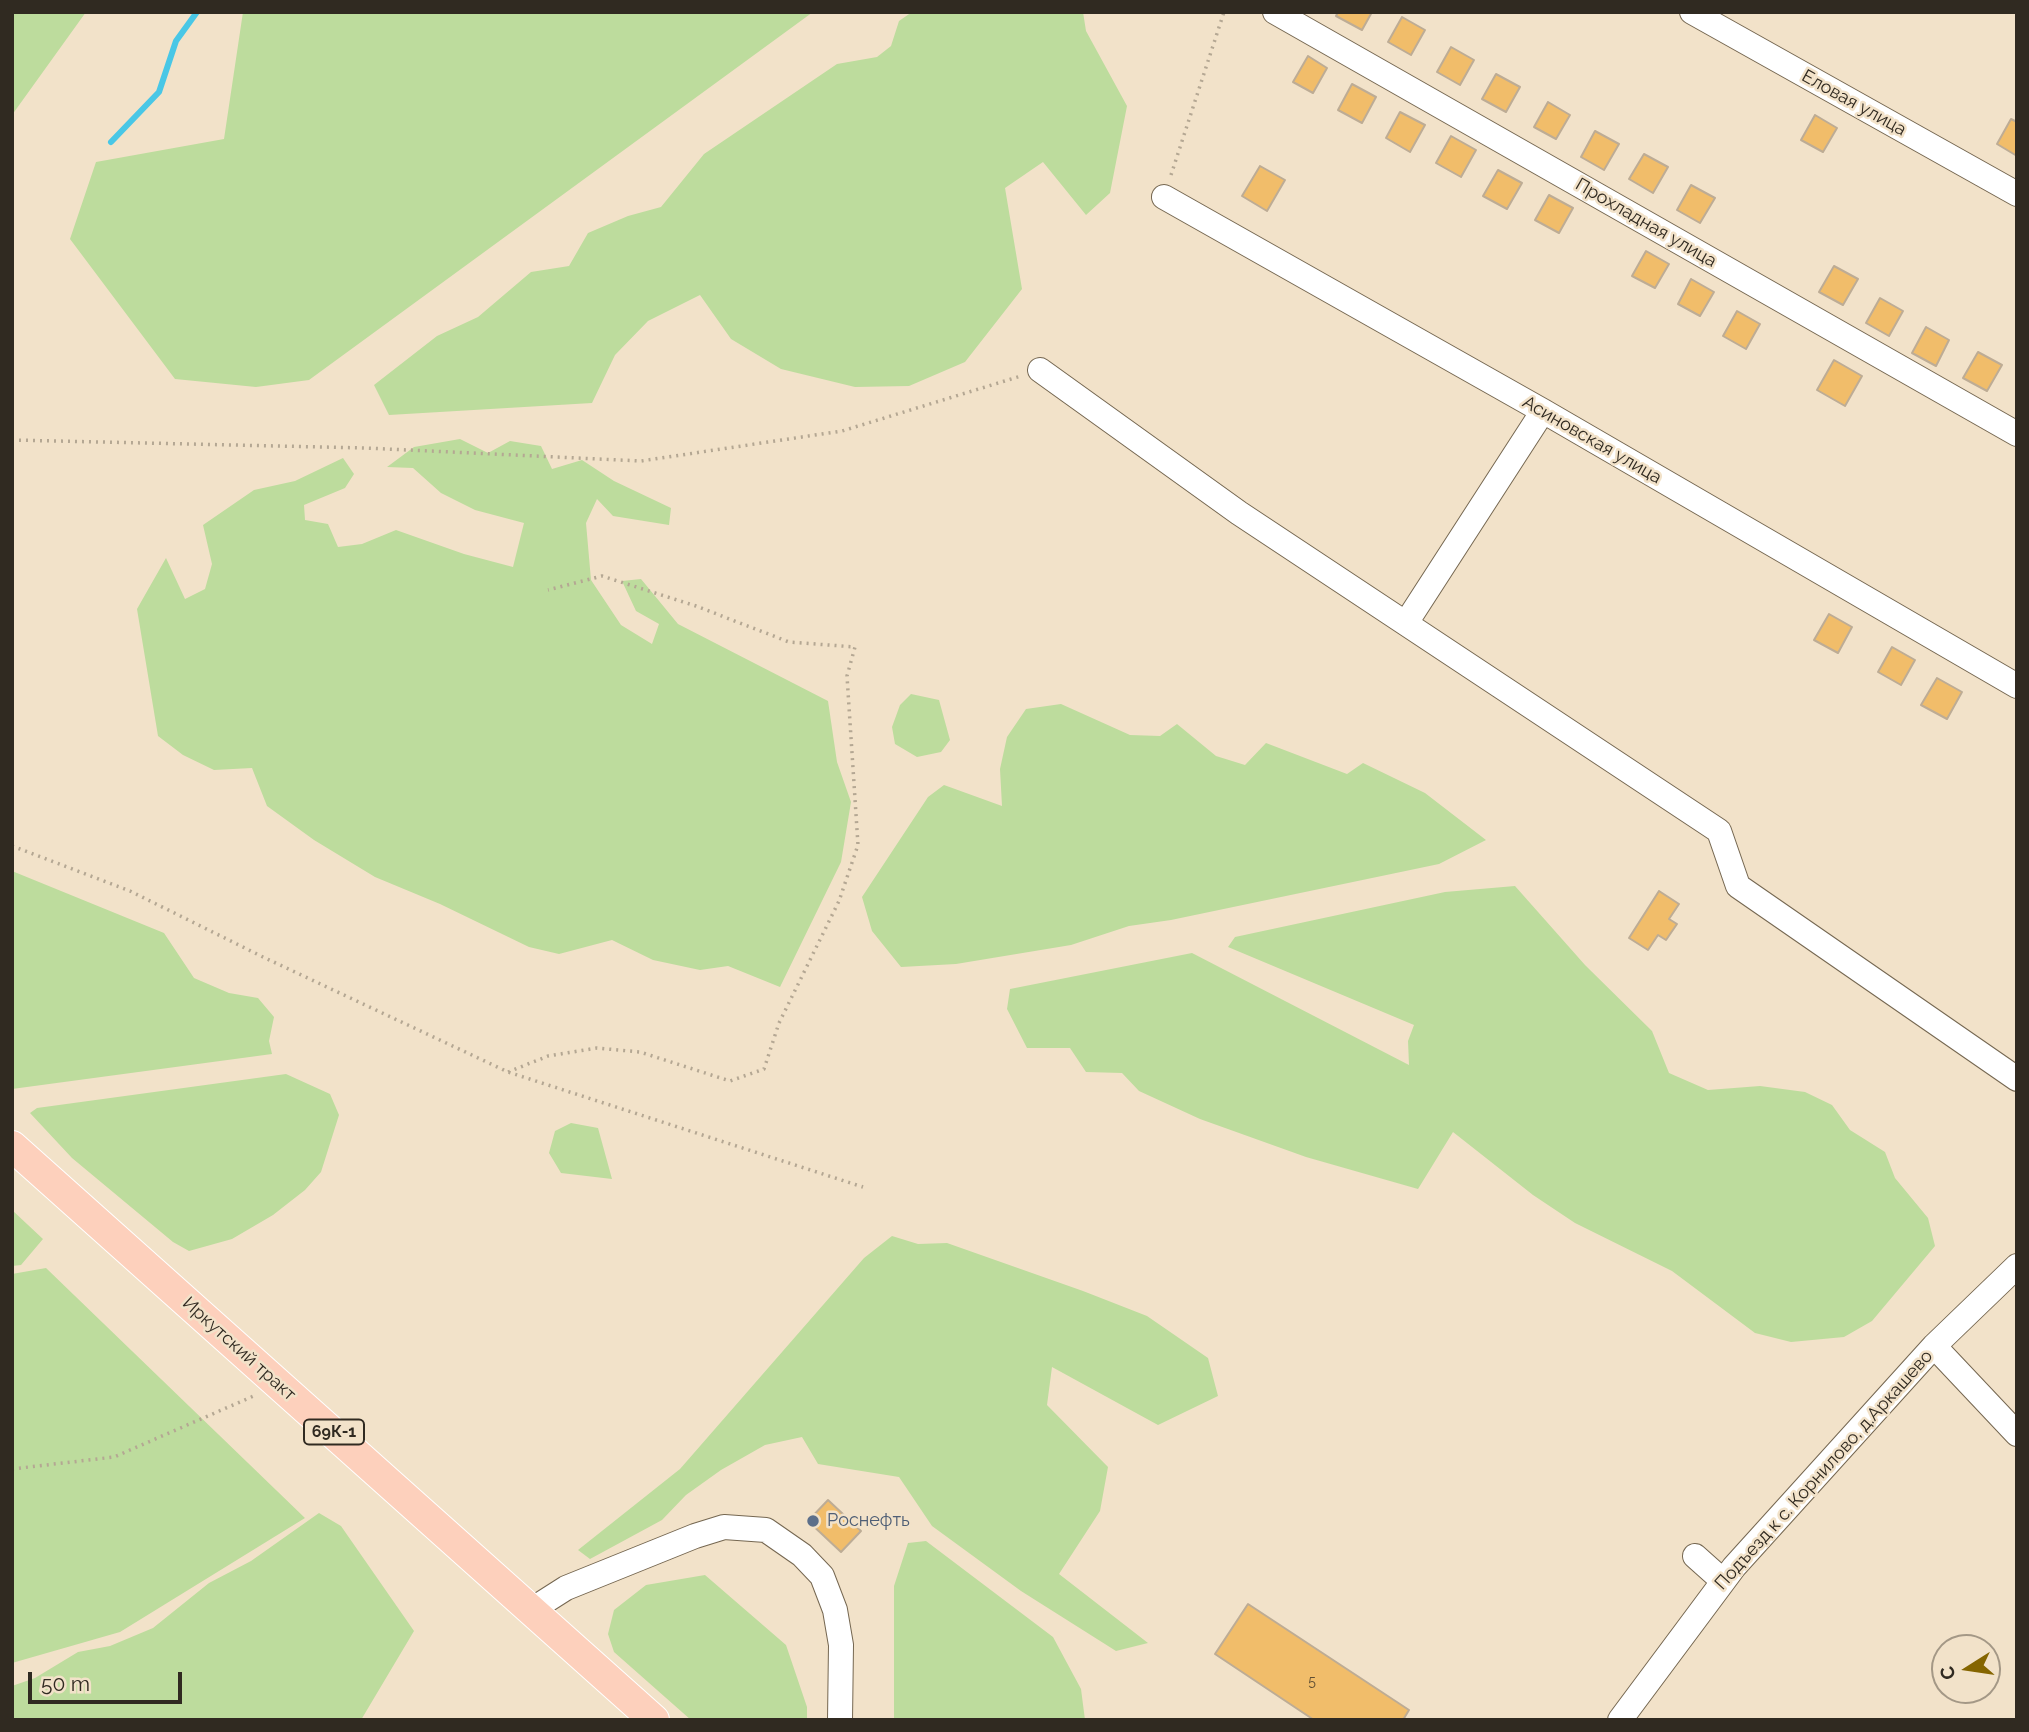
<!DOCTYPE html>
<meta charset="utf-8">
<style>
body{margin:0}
#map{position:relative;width:2029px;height:1732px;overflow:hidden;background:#f2e2c9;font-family:Raleway,sans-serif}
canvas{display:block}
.frame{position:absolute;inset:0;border:14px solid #302a21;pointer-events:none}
.north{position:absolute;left:1931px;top:1634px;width:70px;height:70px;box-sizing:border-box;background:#f2e2c9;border:2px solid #a49886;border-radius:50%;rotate:258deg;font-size:19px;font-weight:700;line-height:28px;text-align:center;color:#302a21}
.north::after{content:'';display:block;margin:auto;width:24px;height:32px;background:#856500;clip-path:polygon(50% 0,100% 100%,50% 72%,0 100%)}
.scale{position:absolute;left:28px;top:1672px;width:154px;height:32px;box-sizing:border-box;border:4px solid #302a21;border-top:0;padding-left:9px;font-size:21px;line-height:24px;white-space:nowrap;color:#302a21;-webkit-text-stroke:5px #f2e2c9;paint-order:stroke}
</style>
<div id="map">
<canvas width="2029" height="1732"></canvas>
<div class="frame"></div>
<div class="north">С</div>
<div class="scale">50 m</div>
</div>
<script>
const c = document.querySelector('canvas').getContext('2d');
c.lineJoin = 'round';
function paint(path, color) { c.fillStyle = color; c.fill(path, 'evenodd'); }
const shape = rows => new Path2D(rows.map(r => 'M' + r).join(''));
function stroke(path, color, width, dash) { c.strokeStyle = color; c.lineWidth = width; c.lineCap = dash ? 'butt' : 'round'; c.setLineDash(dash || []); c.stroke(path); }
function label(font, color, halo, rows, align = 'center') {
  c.font = font + ' Raleway,sans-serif'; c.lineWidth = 5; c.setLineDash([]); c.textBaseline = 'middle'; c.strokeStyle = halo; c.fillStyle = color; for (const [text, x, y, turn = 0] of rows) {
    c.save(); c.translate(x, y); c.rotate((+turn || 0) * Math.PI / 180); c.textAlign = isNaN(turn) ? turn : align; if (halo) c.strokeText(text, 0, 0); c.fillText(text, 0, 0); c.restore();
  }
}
paint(shape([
 [12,12,86,12,12,115],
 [243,12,813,12,309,380,256,387,175,379,70,239,96,162,224,139],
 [912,12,1083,12,1086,31,1127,106,1110,193,1086,215,1043,162,1005,188,1022,289,965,362,909,386,855,387,781,369,731,339,700,295,648,321,615,355,592,403,389,415,374,385,437,336,478,317,531,272,569,266,588,233,628,216,661,207,704,154,837,64,877,57,891,46,899,21],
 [460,439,488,453,510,441,541,446,552,469,582,460,614,481,671,508,669,525,613,516,597,499,586,523,591,580,621,625,652,644,659,624,636,611,622,581,641,579,678,624,828,701,837,762,851,802,841,862,780,987,728,966,700,970,653,960,612,940,559,954,529,947,440,904,375,877,314,840,267,806,252,768,214,770,183,755,158,736,137,609,166,558,185,599,205,589,212,564,203,525,254,490,295,481,343,458,354,474,345,488,304,505,305,520,328,524,338,547,362,544,396,530,464,554,513,567,524,523,475,510,441,493,413,468,387,467,414,447],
 [911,694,939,700,950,740,941,752,917,757,895,744,892,727,900,705],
 [1061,704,1130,735,1160,736,1177,724,1216,756,1245,765,1266,743,1347,774,1363,763,1425,793,1486,840,1439,864,1171,920,1129,926,1071,945,956,964,901,967,872,931,862,897,928,797,944,785,1002,806,1000,769,1007,737,1026,709],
 [12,871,164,933,194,978,229,993,258,998,274,1017,269,1041,272,1054,12,1089],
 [1515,886,1585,965,1652,1031,1669,1073,1708,1090,1760,1086,1805,1092,1832,1105,1850,1130,1885,1152,1895,1178,1928,1218,1935,1246,1872,1321,1844,1337,1791,1342,1755,1333,1672,1271,1575,1223,1533,1195,1453,1132,1418,1189,1306,1157,1200,1119,1139,1091,1122,1073,1086,1072,1070,1048,1027,1048,1007,1009,1010,989,1192,953,1409,1065,1408,1041,1414,1025,1228,947,1235,937,1445,892],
 [286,1074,330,1094,339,1115,321,1172,305,1190,273,1215,232,1239,189,1251,173,1242,72,1158,30,1113,37,1108],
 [571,1123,598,1128,612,1179,561,1173,549,1153,555,1131],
 [12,1210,43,1239,21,1265,12,1266],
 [892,1236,918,1244,947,1243,1083,1291,1147,1316,1208,1358,1218,1396,1158,1425,1052,1367,1047,1405,1108,1467,1100,1511,1059,1574,1148,1643,1116,1651,1021,1591,932,1526,899,1477,818,1464,802,1437,765,1445,721,1470,686,1495,662,1520,590,1559,578,1550,680,1469,864,1258],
 [46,1268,305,1518,120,1632,12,1663,12,1274],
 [319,1513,341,1526,414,1631,361,1720,12,1720,12,1686,35,1678,78,1652,110,1646,153,1628,209,1583,251,1561],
 [926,1541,1053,1637,1081,1689,1085,1720,894,1720,894,1586,908,1543],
 [705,1575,786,1645,807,1707,807,1720,691,1720,614,1652,608,1634,614,1610,646,1585]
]), '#bddc9d');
stroke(shape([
 [111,142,159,92,176,41,197,12]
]), '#49c7e6', 6);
const building = shape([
 [1338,12,1372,12,1362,30,1336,16,1338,12],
 [1402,17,1425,30,1411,55,1388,42,1402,17],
 [1451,47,1474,60,1460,85,1437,72,1451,47],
 [1308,56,1327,68,1313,93,1293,82,1308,56],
 [1496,74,1520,87,1506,112,1482,99,1496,74],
 [1352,84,1376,97,1362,123,1338,110,1352,84],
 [1548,102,1570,115,1556,139,1534,127,1548,102],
 [1400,112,1425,125,1410,152,1386,138,1400,112],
 [1815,115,1837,128,1823,152,1801,140,1815,115],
 [2011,119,2017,122,2017,156,1997,144,2011,119],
 [1595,131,1619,144,1604,170,1581,157,1595,131],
 [1451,136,1476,150,1461,177,1436,163,1451,136],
 [1644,154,1668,167,1653,193,1629,179,1644,154],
 [1260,166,1285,180,1267,211,1242,196,1260,166],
 [1498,170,1522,183,1507,209,1483,196,1498,170],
 [1691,185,1715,198,1700,223,1677,210,1691,185],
 [1549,195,1573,208,1559,233,1535,220,1549,195],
 [1646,251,1669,264,1655,288,1632,276,1646,251],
 [1834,266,1858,279,1843,305,1819,292,1834,266],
 [1691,279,1714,292,1700,316,1678,304,1691,279],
 [1880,298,1903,311,1889,336,1866,323,1880,298],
 [1737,311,1760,324,1746,349,1723,336,1737,311],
 [1926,327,1949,340,1936,366,1912,353,1926,327],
 [1978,352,2002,365,1987,391,1963,378,1978,352],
 [1834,360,1862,376,1845,406,1817,390,1834,360],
 [1829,614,1852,627,1838,653,1814,640,1829,614],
 [1892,647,1915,660,1901,685,1878,672,1892,647],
 [1937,678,1962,692,1947,719,1921,705,1937,678],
 [1659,891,1679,904,1669,919,1677,924,1666,940,1658,935,1648,950,1629,938,1659,891],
 [828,1500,861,1531,841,1552,808,1521,828,1500],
 [1248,1604,1409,1710,1403,1720,1314,1720,1215,1654,1248,1604]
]);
paint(building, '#f1bd6a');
stroke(building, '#bdac95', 2);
const minor = shape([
 [1275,12,2017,434],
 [1692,12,2017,194],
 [1164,197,1543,411,2017,686],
 [1040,370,1239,513,1719,831,1738,886,2017,1079],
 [1406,623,1543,411],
 [1934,1346,2017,1434],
 [1695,1556,1723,1581],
 [533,1609,566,1588,695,1536,724,1527,766,1530,802,1555,822,1576,835,1610,841,1645,840,1720],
 [1620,1720,1734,1567,1934,1346,2017,1266]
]);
const major = shape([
 [12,1146,654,1720]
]);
stroke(minor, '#756751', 26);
stroke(major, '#fff', 32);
stroke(shape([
 [1171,175,1224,12],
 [12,440,366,448,641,461,842,431,1021,376],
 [12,846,130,891,263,957,508,1072,863,1187],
 [508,1072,548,1056,597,1048,640,1052,730,1081,764,1069,779,1023,839,901,858,845,847,676,855,647,789,642,696,606,602,576,548,590],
 [12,1469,114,1457,256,1395]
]), '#b4a793', 3.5, [2, 5]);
stroke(minor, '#fff', 24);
stroke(major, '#fdd0bc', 30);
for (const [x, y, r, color] of [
 [813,1521,7,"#5c6f8a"]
]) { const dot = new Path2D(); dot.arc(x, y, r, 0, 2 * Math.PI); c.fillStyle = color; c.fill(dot); stroke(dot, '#f2e2c9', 2.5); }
label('14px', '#604f33', null, [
 ["5",1312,1682]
]);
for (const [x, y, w] of [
 [334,1432,60]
]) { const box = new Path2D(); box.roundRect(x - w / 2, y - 12.5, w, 25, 5); c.fillStyle = '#f2e2c9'; c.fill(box); stroke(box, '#302a21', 2); }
label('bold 16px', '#302a21', null, [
 ["69К-1",334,1432]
]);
label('18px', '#302a21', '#f2e2c9', [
 ["Еловая улица",1854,103,29],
 ["Прохладная улица",1646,223,30],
 ["Асиновская улица",1592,440,30],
 ["Иркутский тракт",239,1349,42],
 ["Подъезд к с. Корнилово, д.Аркашево",1824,1470,-48]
]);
label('18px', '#4e5e75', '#f2e2c9', [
 ["Роснефть",827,1521]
], 'left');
</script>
